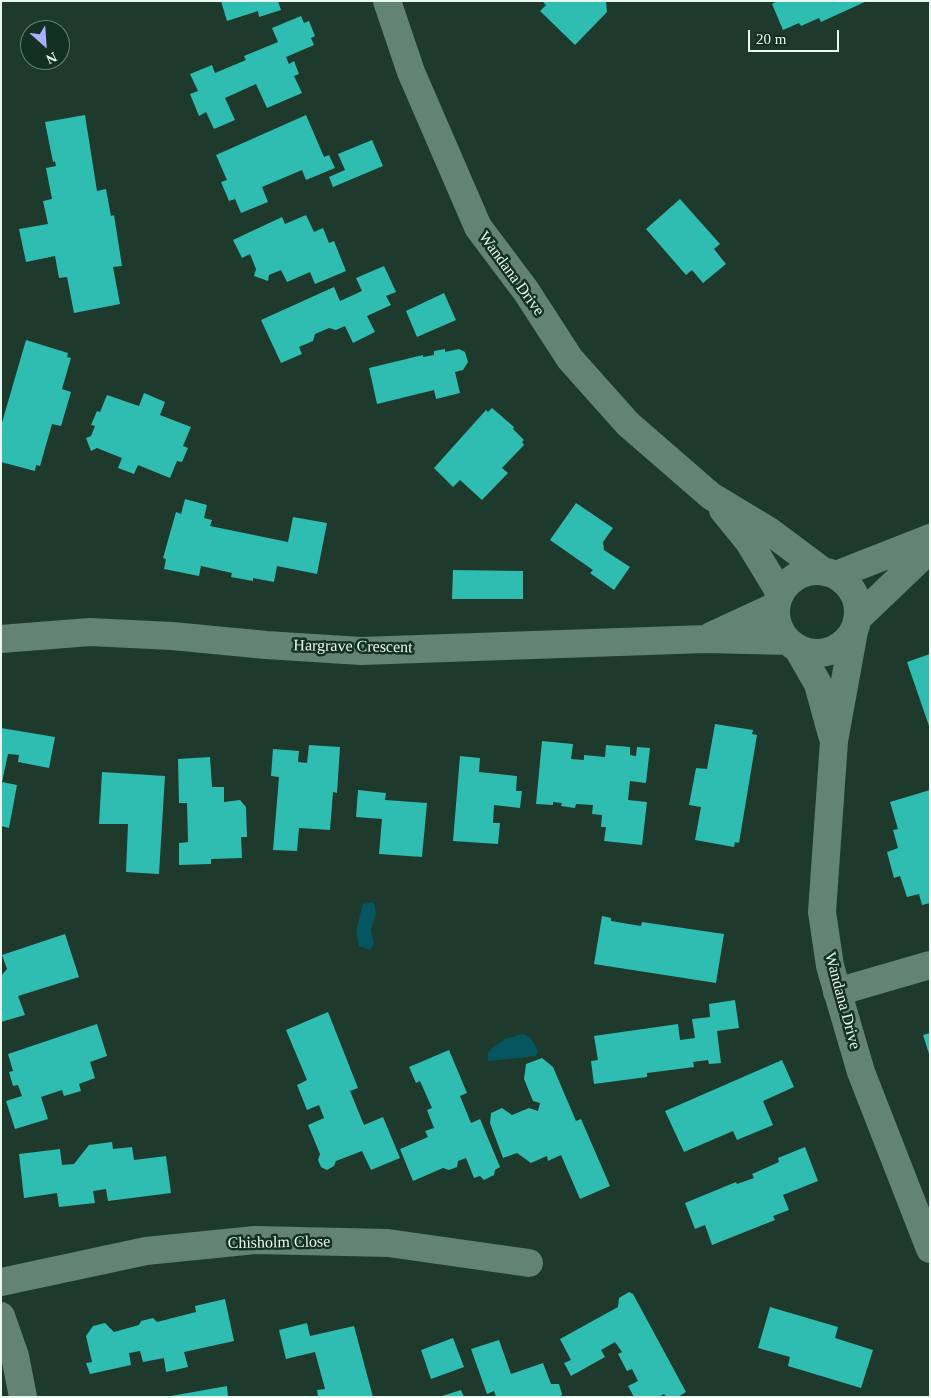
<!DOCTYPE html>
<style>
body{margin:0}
#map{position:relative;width:931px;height:1398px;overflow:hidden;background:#1d3a2d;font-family:Georgia,serif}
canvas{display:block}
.frame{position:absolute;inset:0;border:2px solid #e8f9f0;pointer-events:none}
.north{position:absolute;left:20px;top:20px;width:50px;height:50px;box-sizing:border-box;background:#123024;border:1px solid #688076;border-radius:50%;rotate:154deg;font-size:14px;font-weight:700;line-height:20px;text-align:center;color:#e8f9f0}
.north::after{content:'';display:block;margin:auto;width:18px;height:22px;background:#a5b1fc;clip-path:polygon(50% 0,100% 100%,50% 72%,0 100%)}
.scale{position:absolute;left:748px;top:30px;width:91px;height:22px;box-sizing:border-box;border:2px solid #e8f9f0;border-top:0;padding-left:6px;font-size:15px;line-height:18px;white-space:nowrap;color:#e8f9f0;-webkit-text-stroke:4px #123024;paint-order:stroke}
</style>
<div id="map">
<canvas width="931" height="1398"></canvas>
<div class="frame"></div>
<div class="north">N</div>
<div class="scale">20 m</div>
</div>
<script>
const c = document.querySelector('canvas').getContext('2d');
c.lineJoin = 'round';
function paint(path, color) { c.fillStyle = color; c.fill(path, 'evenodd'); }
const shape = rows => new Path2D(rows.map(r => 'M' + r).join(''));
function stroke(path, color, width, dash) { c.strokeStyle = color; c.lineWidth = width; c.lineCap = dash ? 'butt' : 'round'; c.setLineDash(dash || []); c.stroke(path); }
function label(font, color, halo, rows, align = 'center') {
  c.font = font + ' Georgia,serif'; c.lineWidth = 5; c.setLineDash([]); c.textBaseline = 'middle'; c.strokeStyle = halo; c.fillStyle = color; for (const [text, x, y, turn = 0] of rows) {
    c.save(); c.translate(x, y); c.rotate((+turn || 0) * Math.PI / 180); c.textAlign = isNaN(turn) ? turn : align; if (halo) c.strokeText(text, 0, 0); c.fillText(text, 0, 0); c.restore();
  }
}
paint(shape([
 [374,902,376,913,371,930,374,944,370,950,359,946,356,931,363,904],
 [523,1034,531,1038,538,1051,536,1056,488,1061,488,1052,496,1045,505,1039]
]), '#065660');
paint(shape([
 [221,1,278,1,281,10,259,17,258,11,227,21],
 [542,1,606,1,607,12,575,45,540,11,546,5],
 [777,1,867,1,821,22,819,18,801,26,799,23,783,30,772,4],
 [301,16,304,23,309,21,315,36,311,38,314,45,286,57,289,64,294,61,299,74,294,76,302,93,267,108,256,84,225,98,235,120,214,129,206,112,199,116,190,94,198,91,190,74,212,65,215,73,246,60,244,56,278,42,272,28],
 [85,115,97,191,106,189,111,216,114,215,122,266,113,267,120,304,74,313,67,277,59,278,55,256,26,262,19,229,48,224,43,201,52,199,46,168,56,166,55,161,53,162,45,122],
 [306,115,324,157,329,155,335,168,306,180,302,170,262,187,268,202,241,213,235,199,229,201,221,182,227,180,216,155],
 [372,140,383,166,333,187,329,177,345,170,338,154],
 [680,199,720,244,714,249,726,264,703,283,692,270,686,275,646,229],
 [306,215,314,232,323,228,329,243,334,241,346,271,315,284,310,272,287,282,281,270,269,275,268,281,254,276,256,269,250,254,242,258,233,240,282,217,285,224],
 [384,266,396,292,386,296,391,305,367,316,375,332,353,343,345,326,336,330,329,328,315,334,313,341,299,347,302,354,281,363,261,320,334,287,340,301,362,291,356,278],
 [444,293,456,320,417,337,406,311],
 [26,340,68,353,67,357,71,358,62,389,71,392,61,426,52,424,40,466,36,465,35,471,1,462,1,426],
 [445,349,445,352,459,349,465,352,468,362,463,370,455,372,460,393,436,399,434,390,377,404,369,368,423,355,423,357,434,355,434,351],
 [144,393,165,402,160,415,191,427,183,446,188,448,182,462,177,461,170,478,138,465,134,474,118,468,122,458,97,448,91,451,86,438,91,436,95,426,91,425,97,411,100,412,107,395,139,406],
 [492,408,514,427,513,429,524,440,522,442,524,445,502,468,508,473,482,500,460,480,453,487,434,468,486,410,488,412],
 [185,499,207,505,204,518,212,520,210,526,288,542,293,517,327,523,317,574,277,566,274,582,253,578,253,581,231,577,232,573,201,566,199,576,164,569,166,559,163,558,176,512,181,514],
 [576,503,613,528,603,542,604,550,630,567,614,590,590,573,593,570,550,540],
 [453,570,523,571,523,599,452,599],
 [930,654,930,726,929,726,907,662],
 [715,724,753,730,752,734,757,735,739,843,735,842,734,847,695,840,701,807,689,805,696,768,707,769],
 [1,728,55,737,49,768,18,762,19,755,8,754,2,782,17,785,9,828,1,826],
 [542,741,573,744,571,759,584,760,584,755,605,757,606,745,630,747,630,755,636,756,637,747,650,748,646,783,630,781,628,800,647,802,642,845,604,841,606,827,601,827,602,815,592,814,593,805,576,804,575,808,561,806,562,803,553,802,553,805,536,804],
 [309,745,340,747,337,793,333,792,330,830,299,828,297,851,273,850,279,777,271,776,273,749,299,751,298,762,307,763],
 [460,756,480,758,479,772,517,776,516,791,522,791,520,808,494,805,493,823,500,823,498,844,453,841],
 [210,757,212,787,224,787,224,802,240,800,246,807,247,837,241,837,242,858,211,859,211,864,179,865,179,843,188,842,187,803,179,803,178,759],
 [102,772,165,776,159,874,126,872,128,824,99,824],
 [358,790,386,793,385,800,427,803,422,857,379,854,382,819,356,817],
 [930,790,930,903,922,905,919,894,907,897,900,876,894,878,887,852,898,848,893,830,898,829,890,802],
 [602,916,611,918,611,921,641,926,642,922,724,934,716,983,594,964],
 [65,934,79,977,18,996,25,1015,1,1022,1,976,7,969,2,955],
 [735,1000,739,1028,717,1031,721,1063,709,1064,708,1060,693,1062,694,1067,647,1073,647,1077,594,1084,591,1061,598,1060,594,1036,678,1024,680,1040,695,1038,692,1019,710,1017,709,1004],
 [328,1012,358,1088,350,1091,364,1125,383,1117,400,1158,371,1170,362,1151,336,1161,334,1166,327,1170,321,1167,318,1160,320,1154,308,1125,324,1118,319,1105,307,1110,297,1085,307,1080,286,1030],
 [97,1024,107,1056,90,1062,95,1078,79,1084,81,1091,64,1096,62,1090,41,1097,48,1119,15,1129,6,1101,22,1096,18,1085,13,1086,9,1072,13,1071,8,1054],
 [930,1033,930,1054,929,1054,923,1035],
 [449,1050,467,1093,460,1096,471,1123,480,1119,500,1167,495,1170,494,1175,484,1180,480,1176,474,1178,466,1158,458,1161,457,1167,449,1170,443,1168,413,1181,400,1149,428,1137,425,1131,434,1128,427,1110,432,1108,420,1081,416,1083,409,1067],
 [542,1058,553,1067,576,1121,581,1119,610,1186,580,1199,561,1155,548,1161,547,1156,531,1163,517,1153,503,1158,490,1123,491,1113,502,1108,512,1115,529,1108,538,1111,540,1103,533,1101,524,1079,526,1064],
 [782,1060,794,1087,763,1101,773,1125,737,1140,733,1131,684,1152,665,1111],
 [112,1142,113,1149,132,1147,134,1160,166,1156,171,1193,108,1201,106,1189,93,1191,95,1203,59,1207,57,1193,24,1198,19,1154,60,1149,62,1165,74,1164,89,1145],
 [805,1147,818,1181,783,1195,789,1210,773,1216,775,1220,712,1245,705,1225,695,1229,685,1203,736,1182,737,1184,754,1178,752,1174,779,1162,778,1158],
 [629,1292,633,1294,686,1392,678,1397,666,1397,664,1394,659,1397,634,1397,628,1386,638,1381,632,1369,627,1371,618,1354,622,1352,615,1342,601,1350,605,1357,571,1376,564,1363,571,1360,560,1339,618,1307,619,1298],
 [225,1299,234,1341,184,1352,188,1367,166,1372,164,1358,143,1362,140,1351,129,1353,131,1365,90,1374,86,1363,92,1362,86,1336,93,1326,105,1323,114,1332,139,1325,141,1321,153,1318,157,1322,196,1312,195,1306],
 [770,1307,838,1327,835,1338,873,1350,861,1388,788,1366,790,1357,758,1348],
 [307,1323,310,1336,354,1326,373,1397,318,1397,317,1390,325,1389,315,1352,286,1359,279,1330],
 [453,1338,464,1367,431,1379,421,1350],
 [499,1340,511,1374,543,1363,551,1384,559,1384,562,1394,561,1397,496,1397,494,1391,487,1394,471,1349],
 [227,1386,228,1397,171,1397,171,1396],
 [461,1390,464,1397,442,1397,442,1396]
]), '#2fbcb1');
stroke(shape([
 [387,1,411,72,478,227,526,291,570,359,628,424,711,496,769,531,824,572],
 [723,510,749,542,780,593],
 '776 612a41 41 0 1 1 82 0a41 41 0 1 1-82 0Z',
 [836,575,930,538],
 [858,618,930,549],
 [854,631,834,741,822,912,830,966,861,1072,930,1249],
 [711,636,776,606],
 [1,639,90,632,172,636,266,645,361,651,706,639,788,641],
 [798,649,818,684,832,735],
 [837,992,930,965],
 [1,1282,146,1251,255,1240,388,1243,529,1263],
 [1,1316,15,1356,23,1397]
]), '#638374', 28);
label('16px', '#e8f9f0', '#123024', [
 ["Wandana Drive",511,274,54],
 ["Hargrave Crescent",353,647,1],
 ["Wandana Drive",842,1001,75],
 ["Chisholm Close",279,1243,-1]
]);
</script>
